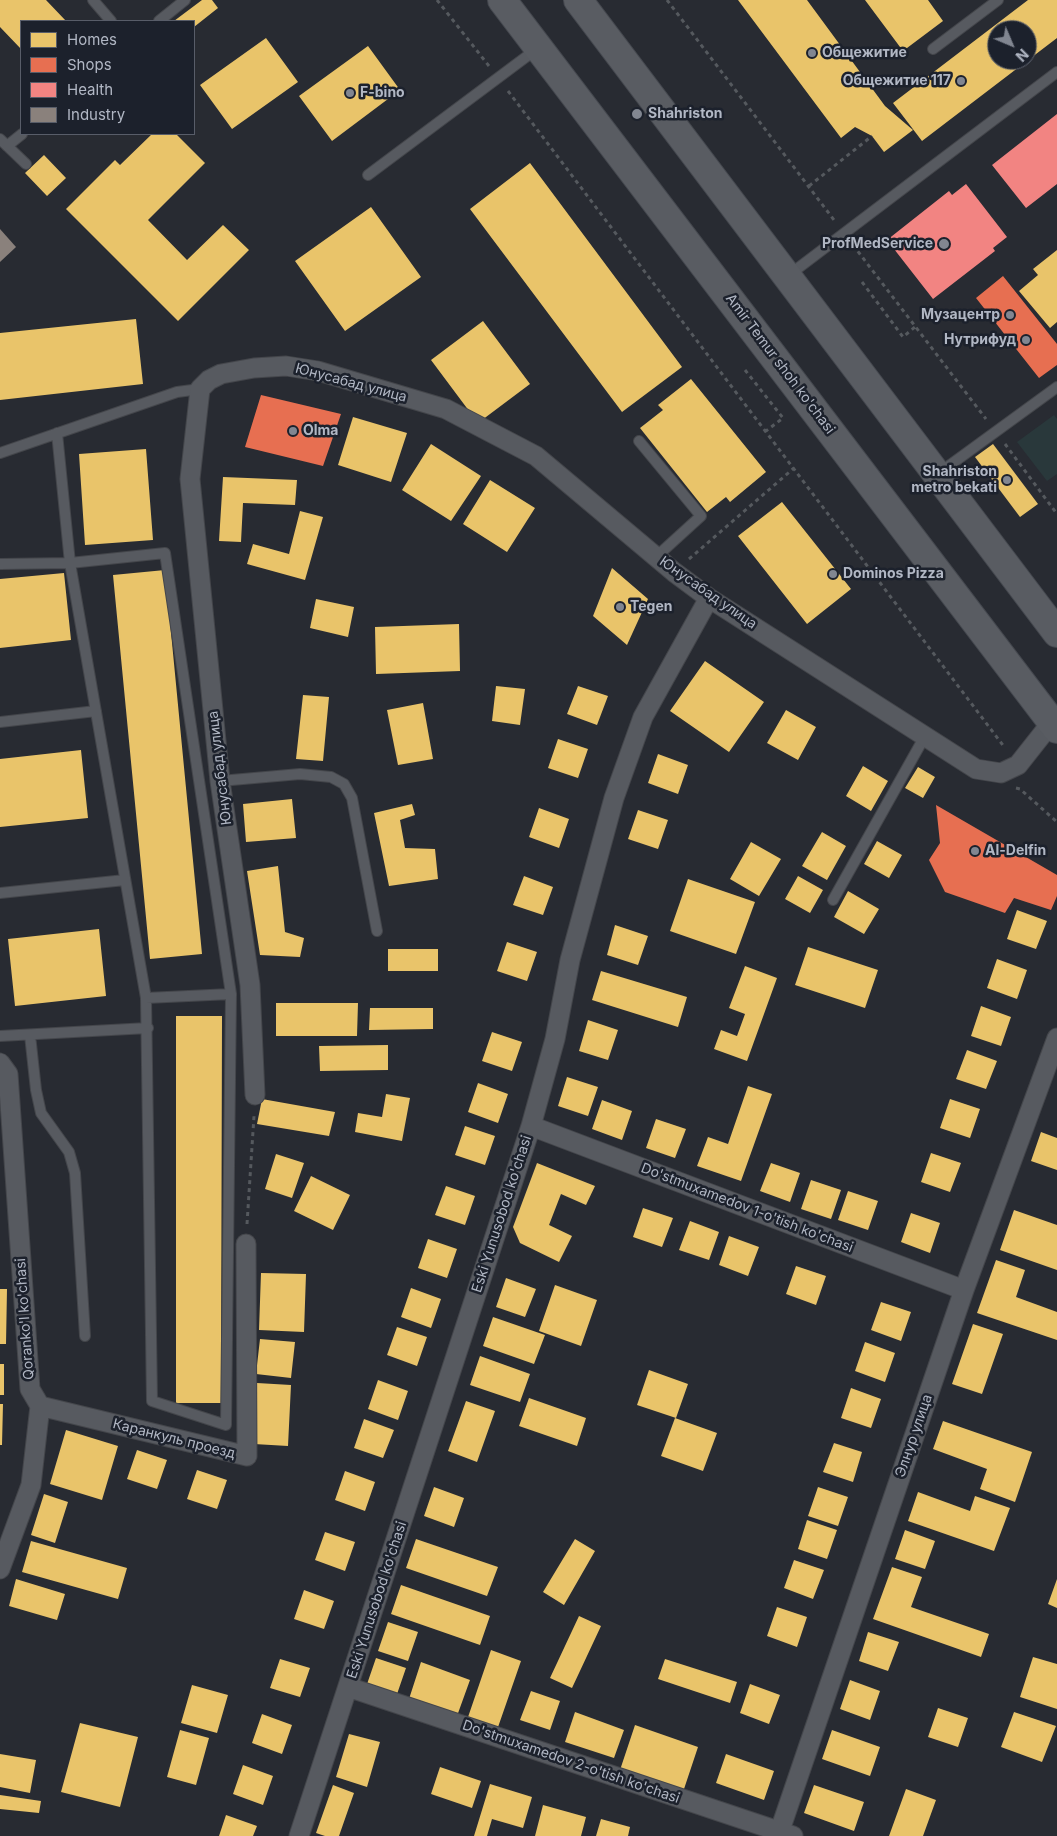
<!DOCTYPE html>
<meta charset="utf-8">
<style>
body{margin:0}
#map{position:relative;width:1057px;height:1836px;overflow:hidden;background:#282b32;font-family:Inter,sans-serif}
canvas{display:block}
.legend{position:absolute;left:20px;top:20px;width:175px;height:115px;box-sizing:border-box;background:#1c212c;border:1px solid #585d69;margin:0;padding:6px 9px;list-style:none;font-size:15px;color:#b1b7c4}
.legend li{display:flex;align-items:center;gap:10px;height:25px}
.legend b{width:25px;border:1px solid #585d69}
.north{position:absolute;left:987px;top:20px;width:50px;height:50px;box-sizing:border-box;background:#1c212c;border:1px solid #585d69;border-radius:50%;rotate:135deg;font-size:14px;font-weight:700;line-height:20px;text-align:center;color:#b1b7c4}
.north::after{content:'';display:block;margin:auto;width:18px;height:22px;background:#818691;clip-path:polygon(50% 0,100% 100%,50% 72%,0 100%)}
</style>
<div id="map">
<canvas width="1057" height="1836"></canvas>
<ul class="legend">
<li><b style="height:14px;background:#e9c46a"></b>Homes</li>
<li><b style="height:14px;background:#e76f51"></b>Shops</li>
<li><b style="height:14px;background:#f28482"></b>Health</li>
<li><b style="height:14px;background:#8a817c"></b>Industry</li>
</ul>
<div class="north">N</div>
</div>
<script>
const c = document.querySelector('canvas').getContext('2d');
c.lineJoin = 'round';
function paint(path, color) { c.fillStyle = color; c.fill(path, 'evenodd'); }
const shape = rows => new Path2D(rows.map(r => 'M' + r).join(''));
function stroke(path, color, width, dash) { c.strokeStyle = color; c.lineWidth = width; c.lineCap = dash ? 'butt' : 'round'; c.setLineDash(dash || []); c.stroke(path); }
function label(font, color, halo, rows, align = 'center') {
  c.font = font + ' Inter,sans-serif'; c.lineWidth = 5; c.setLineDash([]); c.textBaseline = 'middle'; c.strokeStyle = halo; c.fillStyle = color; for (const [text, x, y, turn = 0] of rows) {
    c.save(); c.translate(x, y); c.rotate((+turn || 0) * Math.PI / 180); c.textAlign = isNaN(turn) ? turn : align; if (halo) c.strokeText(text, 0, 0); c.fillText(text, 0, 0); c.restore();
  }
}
paint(shape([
 [1054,415,1057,419,1057,474,1047,481,1017,442]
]), '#29383b');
paint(shape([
 [0,0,46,0,66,21,21,21,21,49,0,27],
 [202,0,212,0,218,8,194,27,194,21,174,21],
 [738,0,807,0,885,106,913,130,884,152,872,136,855,127,841,138],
 [865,0,928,0,943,21,903,51],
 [1028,0,1057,0,1057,38,922,141,893,103],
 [997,30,1027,30,1027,60,997,60],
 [266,38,298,82,232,129,200,85],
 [368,46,400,90,332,141,299,96],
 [152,134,176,134,205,163,148,220,187,260,223,225,249,250,178,321,66,209,115,160,120,165],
 [44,155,66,178,47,196,25,173],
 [530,163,682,367,622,412,470,209],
 [371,207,421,277,345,331,295,261],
 [1057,250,1057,322,1050,328,1019,291,1038,275,1033,269],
 [136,319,143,384,0,400,0,333],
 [483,321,530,384,478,423,431,360],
 [691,379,766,472,730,502,726,497,707,512,640,428,663,410,658,405],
 [353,417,407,433,391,482,338,465],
 [431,444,481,476,451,521,402,490],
 [993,444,1038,504,1020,517,975,457],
 [146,449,153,540,85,545,79,454],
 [223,477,297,480,295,505,243,503,241,542,219,541],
 [490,480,535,508,507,552,463,524],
 [782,502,851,589,807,624,738,536],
 [300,511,323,517,305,580,247,564,253,544,289,554],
 [612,568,648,599,627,645,593,616],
 [165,570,202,954,150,959,113,575],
 [64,573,71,640,0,648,0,579],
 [316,599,354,607,348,637,310,628],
 [459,624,460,671,376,674,375,627],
 [705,661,764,702,729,752,670,711],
 [496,686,525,689,520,725,492,721],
 [578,686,608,696,597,725,567,714],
 [303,695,329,697,323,761,296,759],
 [423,703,433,759,398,765,387,710],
 [786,710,816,727,798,760,767,743],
 [558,739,588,749,578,778,548,768],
 [81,750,88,818,0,827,0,759],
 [658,754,688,765,678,794,648,783],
 [863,766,888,781,871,811,846,796],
 [918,767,935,777,923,798,905,788],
 [292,799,296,838,246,842,243,804],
 [412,804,415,815,400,820,405,848,435,849,438,879,389,886,374,813],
 [539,808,569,819,559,848,529,837],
 [638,810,668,820,658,849,628,839],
 [822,832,846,846,827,880,802,866],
 [877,841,902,855,889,878,864,864],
 [751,842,781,859,759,896,730,879],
 [278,866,285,932,304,938,300,957,260,955,247,871],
 [524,876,553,887,543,915,513,905],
 [798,876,823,890,810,913,785,899],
 [688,879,755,902,736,954,670,931],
 [848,891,879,909,864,934,834,917],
 [1017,910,1047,921,1036,949,1007,939],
 [615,925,648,936,638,965,607,955],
 [99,929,106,996,15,1006,8,939],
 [507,942,537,952,527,981,497,971],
 [808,947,878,970,865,1008,795,985],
 [388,949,438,949,438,971,388,971],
 [997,959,1027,970,1017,999,987,988],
 [745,966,777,978,747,1061,714,1049,721,1030,737,1036,745,1014,729,1008],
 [601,971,687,997,678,1027,592,1000],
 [276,1003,358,1003,357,1036,276,1036],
 [981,1006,1011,1017,1001,1046,971,1036],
 [370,1008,433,1008,433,1029,369,1030],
 [176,1016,222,1016,221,1403,176,1403],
 [588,1020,618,1030,608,1060,579,1051],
 [492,1032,522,1042,512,1071,482,1061],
 [388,1045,388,1070,320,1071,319,1046],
 [967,1050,997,1061,986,1089,956,1079],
 [567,1077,598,1087,588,1116,558,1106],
 [478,1083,508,1094,498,1123,468,1112],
 [748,1086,772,1094,741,1181,697,1166,708,1137,728,1144],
 [386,1094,410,1098,402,1141,355,1132,358,1113,382,1117],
 [262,1099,335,1112,329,1136,257,1124],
 [950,1099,980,1109,970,1138,940,1128],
 [602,1100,632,1111,622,1140,592,1129],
 [656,1119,686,1129,675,1158,646,1148],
 [465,1126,495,1136,485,1165,455,1155],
 [1041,1132,1057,1138,1057,1170,1031,1161],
 [931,1153,961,1163,950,1192,921,1182],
 [276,1154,304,1163,292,1198,265,1189],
 [537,1163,595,1186,586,1205,561,1194,549,1225,572,1236,559,1262,520,1243,513,1227],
 [771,1163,800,1173,790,1202,760,1191],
 [311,1176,350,1195,333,1230,294,1211],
 [811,1180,841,1190,831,1219,801,1209],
 [446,1186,475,1196,465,1225,435,1215],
 [848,1191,878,1201,868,1230,838,1220],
 [643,1208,673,1218,662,1247,633,1237],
 [1014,1210,1057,1225,1057,1270,1000,1250],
 [911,1213,940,1223,930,1253,901,1242],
 [690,1221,719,1232,709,1260,679,1250],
 [729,1236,759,1247,748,1276,719,1265],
 [428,1239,457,1249,447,1278,418,1268],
 [996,1260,1025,1270,1016,1297,1057,1312,1057,1340,977,1313],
 [796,1266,826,1276,816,1305,786,1294],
 [261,1273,306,1274,304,1332,259,1330],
 [506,1278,536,1289,525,1317,496,1307],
 [555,1285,597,1300,581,1346,539,1331],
 [411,1288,441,1299,431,1328,401,1317],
 [0,1289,7,1289,6,1344,0,1344],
 [881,1302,911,1312,901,1341,871,1330],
 [493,1317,545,1335,534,1364,483,1346],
 [973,1324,1003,1334,982,1394,952,1384],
 [397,1327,427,1337,417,1366,387,1355],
 [260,1339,295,1342,291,1378,256,1374],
 [865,1342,895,1353,885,1382,855,1371],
 [480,1356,530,1374,520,1402,470,1385],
 [0,1364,4,1364,4,1395,0,1395],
 [649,1370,688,1384,676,1418,637,1405],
 [378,1380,408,1391,398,1420,368,1409],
 [257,1383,291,1385,288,1446,254,1444],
 [851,1388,881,1399,871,1428,841,1418],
 [529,1398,586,1418,577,1446,519,1426],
 [466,1401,495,1411,477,1462,448,1451],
 [0,1404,3,1404,2,1445,0,1445],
 [675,1418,717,1433,703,1471,661,1456],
 [364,1419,394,1430,383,1458,354,1448],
 [943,1421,1032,1452,1015,1502,980,1489,987,1469,933,1449],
 [66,1430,118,1446,102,1500,50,1484],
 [834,1443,862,1452,853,1482,823,1472],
 [137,1450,167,1460,157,1489,127,1479],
 [197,1470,227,1480,217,1509,187,1499],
 [345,1471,375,1482,365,1511,335,1500],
 [434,1487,464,1498,454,1527,424,1516],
 [818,1487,848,1497,838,1526,808,1516],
 [918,1492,970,1511,975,1496,1010,1508,994,1551,908,1521],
 [44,1494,68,1502,55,1543,31,1535],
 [807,1520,837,1530,827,1559,798,1549],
 [905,1530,935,1541,925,1569,895,1559],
 [325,1532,355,1542,345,1571,315,1560],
 [416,1539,498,1567,487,1596,406,1568],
 [575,1539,595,1551,564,1605,543,1592],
 [31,1541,127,1568,118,1599,22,1572],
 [794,1560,824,1570,813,1599,784,1588],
 [892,1567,922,1577,911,1607,989,1634,981,1657,873,1619],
 [16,1579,65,1594,57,1620,9,1606],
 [1057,1579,1057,1608,1048,1604],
 [401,1585,490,1616,480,1645,391,1614],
 [304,1590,334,1601,324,1629,294,1619],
 [777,1607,807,1617,797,1647,767,1636],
 [579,1616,601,1626,572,1688,550,1678],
 [388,1622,418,1632,408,1661,378,1651],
 [868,1632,899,1642,888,1671,859,1661],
 [491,1650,521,1661,497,1730,467,1720],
 [1033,1657,1057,1664,1057,1709,1020,1697],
 [376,1658,406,1668,396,1697,366,1687],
 [280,1659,310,1668,300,1697,270,1688],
 [665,1659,737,1682,730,1703,658,1679],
 [421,1662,470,1680,457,1716,409,1699],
 [850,1680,880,1691,870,1720,840,1709],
 [750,1684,780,1695,769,1724,740,1713],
 [192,1685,228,1695,217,1733,181,1723],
 [531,1691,560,1701,550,1730,520,1720],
 [938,1708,968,1718,958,1747,928,1737],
 [575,1712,624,1730,614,1758,565,1742],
 [1014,1712,1056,1726,1042,1762,1001,1747],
 [262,1714,292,1725,282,1754,252,1743],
 [80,1723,138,1737,120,1807,61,1792],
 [635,1725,698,1747,683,1792,620,1770],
 [180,1730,209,1738,196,1785,167,1777],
 [832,1730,880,1747,870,1776,822,1759],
 [349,1734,380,1742,367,1787,336,1777],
 [0,1754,36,1760,30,1793,0,1787],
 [726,1754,774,1771,764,1800,716,1783],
 [243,1765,273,1776,263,1805,233,1794],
 [440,1767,481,1781,472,1808,431,1794],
 [490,1784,532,1797,523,1828,492,1819,487,1836,474,1836],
 [333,1785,354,1793,339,1836,325,1836,316,1833],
 [814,1785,864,1802,854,1831,804,1813],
 [906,1789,936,1800,923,1836,889,1836],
 [0,1795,41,1801,39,1813,0,1809],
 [543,1805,586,1817,581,1836,535,1836],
 [226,1815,257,1826,253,1836,219,1836],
 [601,1819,630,1827,628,1836,596,1836]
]), '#e9c46a');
paint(shape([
 [1003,276,1057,344,1057,365,1039,378,976,298],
 [261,395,341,414,323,466,245,447],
 [936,805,1057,875,1057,896,1051,910,1014,898,1005,913,945,892,929,860,940,843]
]), '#e76f51');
paint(shape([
 [1057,114,1057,184,1026,208,992,165],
 [966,184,1007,237,993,248,995,251,933,299,887,240,949,191,952,195]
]), '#f28482');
paint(shape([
 [0,229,16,247,0,262]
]), '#8a817c');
const service = shape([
 [93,0,111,21],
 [159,21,185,0],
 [933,49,998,0],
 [0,139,26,164],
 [7,146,22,134],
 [368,175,538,48],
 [789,275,1057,72],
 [639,441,701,516,656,557],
 [0,453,177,392,200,389],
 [939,473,1057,387],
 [0,564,70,563,57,433],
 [0,722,96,711],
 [220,781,300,774,331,777,344,784,352,798,377,931],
 [0,893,125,880],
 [833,900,925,736],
 [231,994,226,1425,152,1401,146,998,231,994],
 [146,998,70,563,165,553,231,994],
 [30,1035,36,1090,41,1113,69,1152,75,1173,85,1336],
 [0,1036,148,1028]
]);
const minor = shape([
 [0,1063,8,1074,30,1389,40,1406,31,1485,0,1569],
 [255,1095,250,985,220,781,190,479,200,389,209,380,221,374,254,368,286,366,318,371,446,409,536,456,674,572,709,598,976,769,1001,773,1018,765,1052,722],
 [531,1126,964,1290],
 [40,1406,247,1456,246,1244],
 [348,1687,793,1836],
 [299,1836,531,1126,555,1039,570,960,614,798,643,717,709,598],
 [778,1836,964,1290,1057,1038]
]);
const primary = shape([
 [502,0,1057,729],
 [578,0,1057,633]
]);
stroke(service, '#44464b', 12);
stroke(minor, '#44464b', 21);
stroke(primary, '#45484f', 30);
stroke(shape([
 [437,0,489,66],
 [667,0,834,220],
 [508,91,1005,748],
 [809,186,872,136],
 [853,245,986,419],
 [862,282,903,337,915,327],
 [745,370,783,418,766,431],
 [1005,444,1057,514],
 [689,559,794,468],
 [1016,788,1020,789,1057,822],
 [247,1224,254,1116]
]), '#55595e', 3, [4, 4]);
stroke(service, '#575a60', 10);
stroke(minor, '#575a60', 19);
stroke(primary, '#595c62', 28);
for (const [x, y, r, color] of [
 [812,53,5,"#818691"],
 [961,81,5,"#818691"],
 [350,93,5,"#818691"],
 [637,114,6,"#818691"],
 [944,244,6,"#818691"],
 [1010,315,5,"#818691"],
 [1026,340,5,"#818691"],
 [293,431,5,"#818691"],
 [1007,480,5,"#818691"],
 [833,574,5,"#818691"],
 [620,607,5,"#818691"],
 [975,851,5,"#818691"]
]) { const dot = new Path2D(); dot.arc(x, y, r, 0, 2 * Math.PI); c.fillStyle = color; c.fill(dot); stroke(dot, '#1c212c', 2); }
label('bold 14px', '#b1b7c4', '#1c212c', [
 ["Общежитие",822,53],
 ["Общежитие 117",951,81,"right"],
 ["F-bino",360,93],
 ["Shahriston",648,114],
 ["ProfMedService",933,244,"right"],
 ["Музацентр",1000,315,"right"],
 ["Нутрифуд",1016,340,"right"],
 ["Olma",303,431],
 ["Shahriston",997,472,"right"],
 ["metro bekati",997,488,"right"],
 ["Dominos Pizza",843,574],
 ["Tegen",630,607],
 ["Al-Delfin",985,851]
], 'left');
label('14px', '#b1b7c4', '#1c212c', [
 ["Amir Temur shoh ko'chasi",780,364,53],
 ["Юнусабад улица",351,383,15],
 ["Юнусабад улица",708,593,35],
 ["Юнусабад улица",220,768,-97],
 ["Do'stmuxamedov 1-o'tish ko'chasi",747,1208,21],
 ["Eski Yunusobod ko'chasi",502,1214,-72],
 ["Qoranko'l ko'chasi",25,1319,-94],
 ["Элнур улица",914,1436,-71],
 ["Каранкуль проезд",174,1439,14],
 ["Eski Yunusobod ko'chasi",377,1600,-72],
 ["Do'stmuxamedov 2-o'tish ko'chasi",571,1762,19]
]);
</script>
